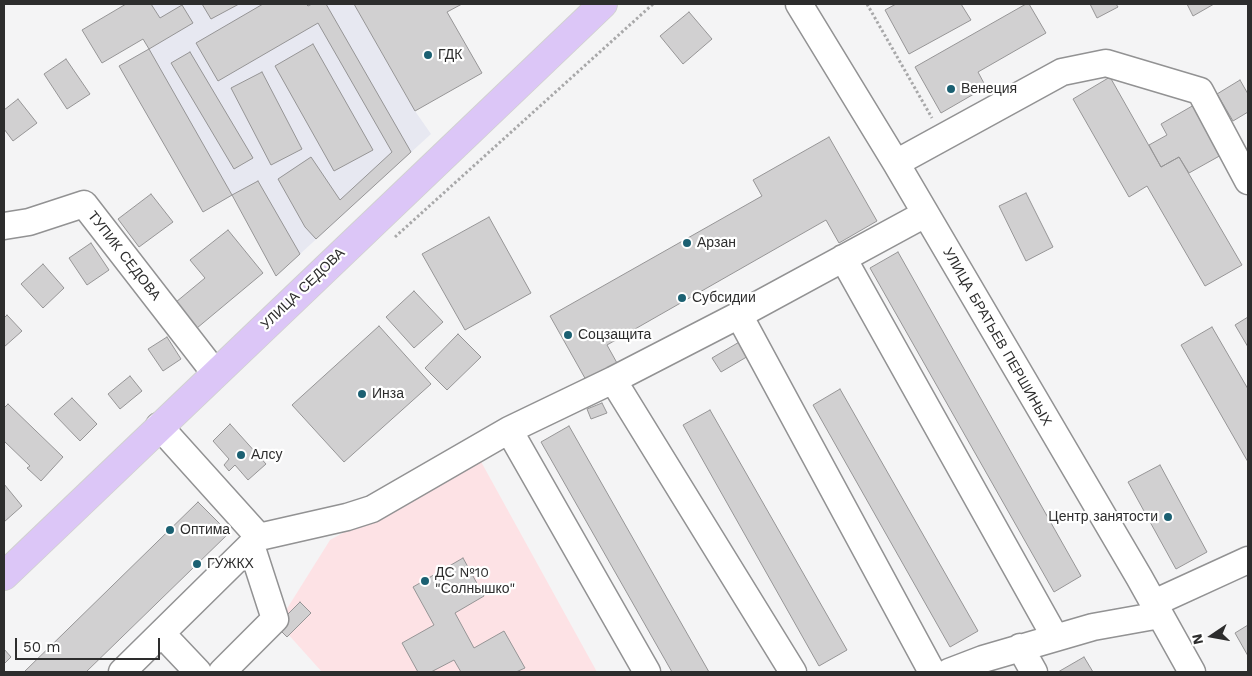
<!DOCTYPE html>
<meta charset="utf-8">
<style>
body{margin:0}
#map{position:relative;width:1252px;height:676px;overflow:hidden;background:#f4f4f5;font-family:"Work Sans",sans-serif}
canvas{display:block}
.frame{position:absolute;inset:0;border:5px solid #2d2d2d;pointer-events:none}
.north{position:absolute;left:1187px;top:611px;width:50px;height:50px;-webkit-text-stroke:4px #fff;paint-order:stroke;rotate:258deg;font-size:14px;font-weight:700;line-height:20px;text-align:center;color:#2d2d2d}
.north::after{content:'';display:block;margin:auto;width:18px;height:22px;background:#2d2d2d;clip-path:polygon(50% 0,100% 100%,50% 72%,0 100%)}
.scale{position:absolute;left:15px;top:638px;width:145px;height:22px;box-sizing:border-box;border:2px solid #2d2d2d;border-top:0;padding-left:6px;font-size:15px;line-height:18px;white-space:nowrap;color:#2d2d2d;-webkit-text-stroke:4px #fff;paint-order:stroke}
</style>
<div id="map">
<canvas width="1252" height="676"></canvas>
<div class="frame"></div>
<div class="north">N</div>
<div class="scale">50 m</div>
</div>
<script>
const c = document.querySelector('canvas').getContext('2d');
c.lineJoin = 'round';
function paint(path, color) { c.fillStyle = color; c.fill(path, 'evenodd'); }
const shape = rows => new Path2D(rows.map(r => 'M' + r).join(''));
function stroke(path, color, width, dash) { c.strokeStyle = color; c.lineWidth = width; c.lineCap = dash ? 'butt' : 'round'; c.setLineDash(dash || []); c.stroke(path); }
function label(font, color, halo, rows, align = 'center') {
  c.font = font + ' "Work Sans",sans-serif'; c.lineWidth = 4.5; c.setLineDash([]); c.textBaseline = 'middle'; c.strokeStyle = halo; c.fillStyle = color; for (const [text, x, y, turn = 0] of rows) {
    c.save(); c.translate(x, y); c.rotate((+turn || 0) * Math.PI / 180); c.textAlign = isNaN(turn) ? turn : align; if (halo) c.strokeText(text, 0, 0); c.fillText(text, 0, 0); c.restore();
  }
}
paint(shape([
 [151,4,354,4,415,111,431,134,276,276,233,195,203,212,119,66,170,36]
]), '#e7e8f1');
paint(shape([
 [479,458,597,672,322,672,278,623,330,540]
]), '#fde2e5');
const building = shape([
 [126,4,151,4,160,18,182,5,193,23,149,49,143,39,102,63,82,30,126,4],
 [202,4,239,4,211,19,202,4],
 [263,4,306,4,308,6,312,4,326,4,411,152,316,239,305,227,278,179,311,157,340,200,392,152,318,23,218,81,196,43,263,4],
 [354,4,462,4,447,12,482,73,415,111,354,4],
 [896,4,961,4,971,20,909,54,885,10,896,4],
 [1026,4,1029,4,1046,33,978,72,986,87,941,113,915,67,1026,4],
 [1090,4,1116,4,1118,7,1097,18,1090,4],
 [1187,4,1214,4,1193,16,1187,4],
 [689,12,712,39,683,64,660,36,689,12],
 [313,44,373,150,334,171,275,66,313,44],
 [149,49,232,195,203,212,119,66,149,49],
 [190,52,253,158,234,169,171,63,190,52],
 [66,59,90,94,67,109,44,74,66,59],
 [262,72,302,149,271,165,231,88,262,72],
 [1110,77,1161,167,1179,157,1242,265,1205,286,1147,186,1129,197,1073,99,1110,77],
 [1240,80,1248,94,1248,112,1233,121,1217,94,1240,80],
 [18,99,37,123,13,141,4,129,4,110,18,99],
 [1194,105,1223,154,1189,173,1179,157,1161,167,1149,145,1167,135,1161,124,1194,105],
 [829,137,877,221,839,243,826,220,607,345,617,363,586,380,550,316,762,196,753,180,829,137],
 [258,181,300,254,276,276,232,195,258,181],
 [1026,193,1053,247,1026,261,999,206,1026,193],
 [151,194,173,222,139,247,118,219,151,194],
 [489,217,531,293,465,330,422,254,489,217],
 [228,230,263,273,197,328,176,302,205,278,190,260,228,230],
 [91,243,109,270,87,285,69,258,91,243],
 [898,252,1081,576,1054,592,870,268,898,252],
 [43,264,64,288,43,308,21,284,43,264],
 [414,291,443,322,414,348,386,317,414,291],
 [7,315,22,331,4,347,4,318,7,315],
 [1248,317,1248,347,1235,325,1248,317],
 [379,326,431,384,344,462,292,405,379,326],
 [1212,327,1248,389,1248,462,1181,345,1212,327],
 [458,334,481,357,447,390,425,368,458,334],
 [167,337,181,359,163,371,148,349,167,337],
 [741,341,750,355,721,372,712,358,741,341],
 [130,376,142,391,120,409,108,394,130,376],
 [840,389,978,631,950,647,813,405,840,389],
 [72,398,97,424,80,441,54,414,72,398],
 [602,403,607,413,591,419,587,409,602,403],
 [8,404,63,457,41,481,27,468,30,466,4,441,4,408,8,404],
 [710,410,847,650,819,666,683,425,710,410],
 [230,424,266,464,248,480,235,465,229,471,224,465,229,459,213,441,230,424],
 [569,426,709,672,672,672,541,442,569,426],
 [1160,465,1207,552,1176,569,1128,482,1160,465],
 [4,484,22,506,4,522,4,484],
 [198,502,229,533,86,672,24,672,198,502],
 [463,558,484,596,455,613,474,648,504,631,525,668,516,672,461,672,454,660,431,672,418,672,402,643,434,625,413,587,463,558],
 [300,602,311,613,287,637,276,626,300,602],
 [1248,625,1248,656,1235,633,1248,625],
 [4,649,11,657,4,664,4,649],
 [1084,657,1093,672,1058,672,1084,657]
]);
paint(building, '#d1d0d1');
stroke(building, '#969596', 1);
const minor = shape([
 [799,4,896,163,1139,577,1192,672],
 [896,163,1062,72,1106,63,1200,91,1248,181],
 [4,226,29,222,84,204,215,373],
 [843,258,1055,637],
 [739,315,932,672],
 [613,380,793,672],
 [159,426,259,537],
 [509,430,647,672],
 [1154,603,1248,560],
 [162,634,198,672],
 [1020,647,1034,672],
 [122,672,251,545],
 [222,672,275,619,251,545,259,537,347,517,372,509,509,430,613,380,739,315,925,214],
 [949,672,983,659,1093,627,1160,615]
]);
const major = shape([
 [4,576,603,4]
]);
stroke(minor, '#929293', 29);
stroke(major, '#d1d1d1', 30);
stroke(shape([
 [867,4,932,118],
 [395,237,653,4]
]), '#a8a8a9', 3, [2.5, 2.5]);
stroke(minor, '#fff', 26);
stroke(major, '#dcc6f7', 28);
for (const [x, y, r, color] of [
 [428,55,5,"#1b6072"],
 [951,89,5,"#1b6072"],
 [687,243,5,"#1b6072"],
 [682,298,5,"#1b6072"],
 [568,335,5,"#1b6072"],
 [362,394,5,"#1b6072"],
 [241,455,5,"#1b6072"],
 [1168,517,5,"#1b6072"],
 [170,530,5,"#1b6072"],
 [197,564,5,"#1b6072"],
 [425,581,5,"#1b6072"]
]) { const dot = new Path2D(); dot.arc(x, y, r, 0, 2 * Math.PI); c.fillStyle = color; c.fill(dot); stroke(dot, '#fff', 2); }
label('14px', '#2d2d2d', '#fff', [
 ["ГДК",438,55],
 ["Венеция",961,89],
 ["Арзан",697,243],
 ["Субсидии",692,298],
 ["Соцзащита",578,335],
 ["Инза",372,394],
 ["Алсу",251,455],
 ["Центр занятости",1158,517,"right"],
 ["Оптима",180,530],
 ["ГУЖКХ",207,564],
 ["ДС №10",435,573],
 ["\"Солнышко\"",435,589]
], 'left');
label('14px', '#2d2d2d', '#fff', [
 ["ТУПИК СЕДОВА",124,256,52],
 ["УЛИЦА СЕДОВА",303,289,-44],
 ["УЛИЦА БРАТЬЕВ ПЕРШИНЫХ",997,337,60]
]);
</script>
